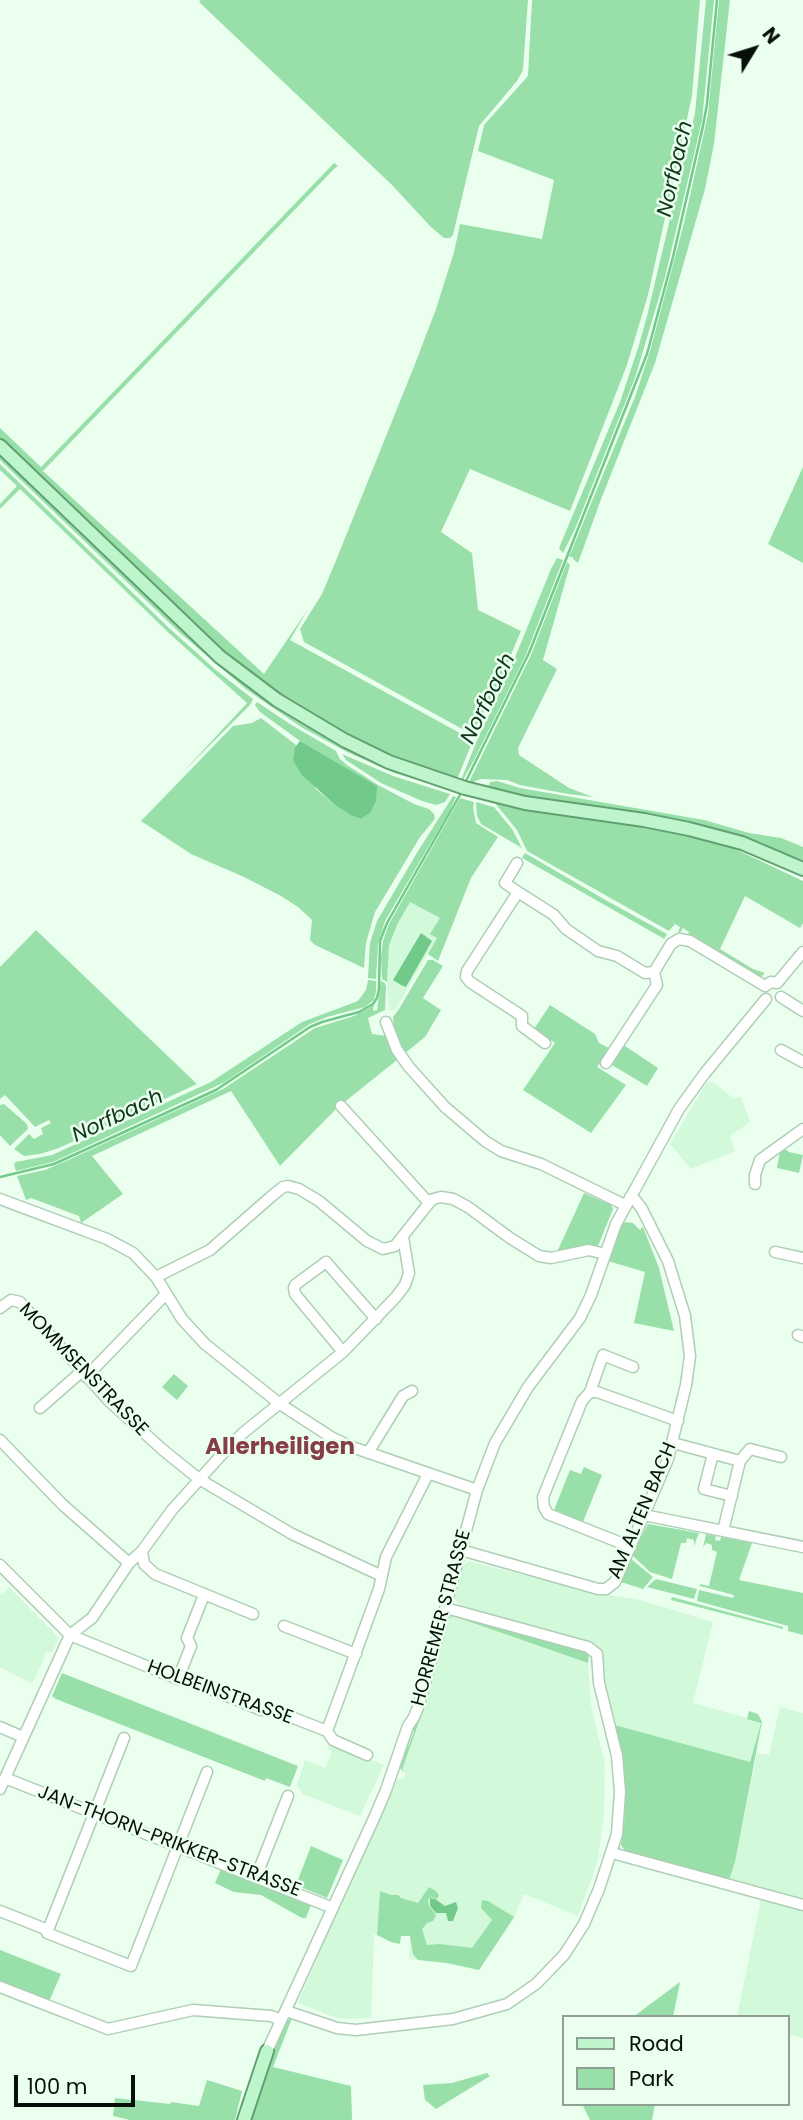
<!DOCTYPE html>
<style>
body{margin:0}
#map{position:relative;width:803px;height:2120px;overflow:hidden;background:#ebffef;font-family:Poppins,sans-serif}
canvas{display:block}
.legend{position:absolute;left:562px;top:2015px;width:228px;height:91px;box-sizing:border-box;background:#ebffef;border:2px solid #8f9f93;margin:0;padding:9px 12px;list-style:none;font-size:21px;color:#061008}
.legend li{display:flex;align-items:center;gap:14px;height:35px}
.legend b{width:35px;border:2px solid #8f9f93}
.north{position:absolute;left:719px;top:14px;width:70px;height:70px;-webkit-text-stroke:5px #ebffef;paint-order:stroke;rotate:52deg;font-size:19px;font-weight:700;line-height:28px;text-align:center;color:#061008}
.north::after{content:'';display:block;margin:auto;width:24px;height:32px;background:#061008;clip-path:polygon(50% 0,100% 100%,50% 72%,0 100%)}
.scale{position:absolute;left:14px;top:2075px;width:121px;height:32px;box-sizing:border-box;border:4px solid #061008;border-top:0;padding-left:9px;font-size:21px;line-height:24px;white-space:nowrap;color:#061008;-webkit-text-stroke:5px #ebffef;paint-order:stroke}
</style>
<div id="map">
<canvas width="803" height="2120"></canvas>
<ul class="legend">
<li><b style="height:9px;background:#bef5cc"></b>Road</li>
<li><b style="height:19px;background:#98dfa9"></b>Park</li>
</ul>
<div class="north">N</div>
<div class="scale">100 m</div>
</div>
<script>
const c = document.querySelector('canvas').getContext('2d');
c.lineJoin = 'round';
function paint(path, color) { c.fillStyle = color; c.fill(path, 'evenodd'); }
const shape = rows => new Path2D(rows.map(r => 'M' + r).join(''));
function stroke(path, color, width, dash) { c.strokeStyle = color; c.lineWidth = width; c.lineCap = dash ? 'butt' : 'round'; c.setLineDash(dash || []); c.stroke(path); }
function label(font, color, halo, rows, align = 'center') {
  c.font = font + ' Poppins,sans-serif'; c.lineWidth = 5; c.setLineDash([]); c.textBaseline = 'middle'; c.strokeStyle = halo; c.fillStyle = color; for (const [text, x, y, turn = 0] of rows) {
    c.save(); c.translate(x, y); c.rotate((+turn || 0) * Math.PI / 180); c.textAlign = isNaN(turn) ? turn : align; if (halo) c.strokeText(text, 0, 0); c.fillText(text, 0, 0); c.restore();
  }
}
paint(shape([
 [410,902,440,918,437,938,395,1010,389,1010,387,980,389,945,398,923],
 [707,1082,713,1082,734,1099,741,1097,750,1122,730,1136,735,1151,691,1169,670,1144],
 [468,1561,596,1593,640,1600,713,1622,693,1703,761,1722,750,1762,615,1725,605,1684,603,1652,600,1647,460,1605,454,1598,463,1566],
 [9,1587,59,1638,52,1653,46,1651,44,1656,45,1657,32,1684,0,1667,0,1594,2,1595],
 [453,1616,588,1663,591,1705,605,1764,604,1815,598,1860,578,1916,524,1894,513,1920,479,1970,432,1961,409,1959,411,1919,379,1919,377,1935,374,1934,371,2018,346,2019,334,2017,298,2003,317,1959,315,1958,362,1852,365,1852,397,1779,403,1779,406,1773,402,1770,421,1716,450,1617],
 [780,1707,803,1713,803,2038,787,2034,787,2017,737,2017,763,1889,729,1880,735,1862,757,1753,769,1755],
 [329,1743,384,1765,360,1816,303,1794,297,1785,305,1760,325,1768,332,1751,327,1749]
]), '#d2f9da');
paint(shape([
 [201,0,528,0,523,70,517,81,479,126,453,235,450,238,444,238,431,227,391,184,199,2],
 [532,0,700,0,692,96,648,295,627,365,570,511,470,469,441,532,472,553,478,610,521,631,503,674,479,723,464,730,304,642,300,629,322,594,337,558,415,364,436,309,454,252,460,224,542,239,554,180,478,151,484,125,528,76],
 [706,0,714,0,702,121,665,277,635,378,575,529,563,553,559,548,620,402,639,345,647,316,695,113],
 [719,0,730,0,714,144,705,189,655,363,600,502,578,563,573,559,573,557,569,557,635,397,650,351,684,223,708,114],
 [334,163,338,166,334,169,43,471,264,674,308,609,290,640,469,738,472,743,457,779,396,758,359,741,285,699,215,646,0,439,0,428,41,467],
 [0,454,202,649,246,685,300,722,347,748,382,764,434,785,394,773,347,752,301,727,247,690,180,633,0,460],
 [0,464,169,628,217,671,253,699,250,705,182,773,247,703,171,635,20,489,0,509,0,504,17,486,0,470],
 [803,467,803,563,768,544],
 [557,558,563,560,525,657,474,760,463,780,461,780,478,738,509,672,551,569],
 [567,562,570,565,543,660,557,669,518,748,519,755,569,788,593,797,568,794,520,785,507,780,481,779,475,781,474,783,469,782,531,655],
 [257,702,290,724,336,751,340,759,347,765,378,785,414,804,429,809,434,814,435,819,420,837,375,912,366,943,364,968,315,945,310,940,312,920,298,907,281,896,244,877,191,854,141,821,233,726,252,723,261,718,296,745,295,747,316,789,336,806,359,819,376,786,300,741,260,712,255,705],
 [342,754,393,776,450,794,445,802,436,805,422,801,381,783,346,760],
 [497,781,520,788,704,820,749,833,781,838,803,847,803,860,739,837,532,799,492,790,492,788,488,787,490,782],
 [453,796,456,797,450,810,385,921,378,944,376,979,368,978,370,943,377,921,418,851],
 [460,798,474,802,473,808,476,823,498,837,471,878,438,961,428,954,437,938,430,934,440,918,410,902,398,923,389,945,387,982,382,979,381,958,383,941,389,924],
 [476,802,494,807,512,829,522,848,481,824,477,816],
 [494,802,633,823,706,838,731,847,803,881,803,923,800,928,745,896,720,949,753,969,765,973,759,979,756,977,757,975,746,968,742,969,743,967,687,937,689,932,683,928,680,933,678,932,680,927,675,924,669,931,527,851,517,830],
 [525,853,602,898,667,934,664,939,661,937,522,858],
 [36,930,197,1084,59,1148,40,1154,24,1156,14,1149,29,1134,34,1139,43,1134,41,1128,51,1123,49,1120,35,1127,5,1095,0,1099,0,967],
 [428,960,433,960,443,966,423,998,441,1010,425,1037,404,1054,395,1034,393,1017,399,1009],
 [368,980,376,981,376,992,374,1000,365,1007,327,1017,310,1024,225,1082,53,1162,16,1171,14,1164,16,1162,52,1155,211,1082,302,1022,358,1001,366,990],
 [381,981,385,983,386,987,385,1010,368,1018,372,1034,386,1036,397,1060,337,1108,280,1166,231,1091,92,1156,123,1194,81,1223,79,1216,31,1198,26,1200,17,1176,45,1170,66,1161,223,1089,315,1028,354,1016,374,1005,373,1011,377,1010],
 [550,1005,595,1034,599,1043,609,1048,597,1067,626,1085,591,1133,523,1090,555,1043,534,1029],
 [622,1044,658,1068,647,1086,612,1065,615,1061,612,1059],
 [4,1104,27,1124,28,1129,10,1146,0,1135,0,1105],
 [784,1148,789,1152,803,1155,799,1173,777,1168,780,1151],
 [584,1193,611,1205,613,1209,598,1246,582,1245,557,1252],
 [623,1222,633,1223,640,1230,643,1227,659,1268,674,1331,634,1323,645,1272,608,1261],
 [174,1374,188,1386,177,1400,162,1387],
 [584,1467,602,1475,583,1522,554,1510,570,1470,581,1474],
 [648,1524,699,1533,694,1546,694,1540,687,1538,686,1543,681,1543,672,1579,650,1572,632,1555],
 [706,1534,716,1536,715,1540,720,1541,721,1537,752,1543,739,1580,803,1593,803,1635,788,1631,788,1626,697,1601,699,1590,733,1598,734,1595,700,1586,700,1584,709,1586,717,1552,712,1550,712,1545,706,1543,703,1548],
 [631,1559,653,1577,643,1589,621,1582],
 [656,1579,697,1589,694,1599,647,1587],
 [672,1597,783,1627,783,1629,671,1600],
 [452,1614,586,1652,589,1655,588,1663,453,1616,450,1617,421,1716,402,1770,406,1773,402,1771,400,1768,404,1758,402,1751,403,1745,408,1747,414,1731,410,1728,447,1619],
 [62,1673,298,1766,290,1787,266,1778,265,1781,56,1699,52,1696],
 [749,1711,758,1714,762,1722,735,1862,729,1880,626,1852,621,1845,625,1815,623,1765,615,1725,750,1762,761,1723,747,1719],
 [311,1846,343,1860,327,1898,296,1885],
 [221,1869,320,1908,321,1909,311,1905,306,1918,302,1918,261,1895,234,1892,215,1883],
 [429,1887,436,1891,439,1895,437,1899,431,1897,428,1900,429,1906,436,1915,433,1921,427,1923,422,1929,427,1945,440,1944,472,1948,492,1920,481,1908,482,1900,488,1901,514,1917,479,1970,448,1963,418,1960,413,1954,410,1936,401,1936,400,1944,391,1942,377,1935,380,1891,391,1895,398,1895,401,1898,418,1903],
 [0,1950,61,1974,48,2004,0,1985],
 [680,1982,673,2017,633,2017],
 [292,2018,273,2067,351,2086,352,2120,248,2120,268,2059,286,2021],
 [487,2073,490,2076,436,2109,425,2100,423,2085,452,2083],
 [207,2080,242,2091,235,2120,130,2120,113,2116,115,2098,170,2104,171,2102,199,2106],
 [582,2104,655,2104,652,2120,590,2120]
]), '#98dfa9');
paint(shape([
 [300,741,377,786,376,801,370,813,360,819,351,815,336,806,301,774,293,760,295,747],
 [421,933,432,941,406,987,401,985,393,980],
 [430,1898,435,1899,445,1906,456,1902,458,1908,453,1921,448,1921,446,1913,436,1913,430,1906]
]), '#71ca89');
stroke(shape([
 [465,783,529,653,647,354,673,257,703,126,707,104,717,0],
 [0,1177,54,1164,216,1090,310,1027,322,1022,359,1012,373,1004,377,998,379,989,380,941,387,923,461,793]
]), '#71ca89', 2.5);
const minor = shape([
 [517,863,505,883,518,892],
 [765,986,771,982,777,983,803,952],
 [781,997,803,1011],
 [386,1022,397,1050,409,1067,445,1107,485,1141,501,1151,541,1164,625,1205],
 [545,1043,522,1026,522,1016,470,982,466,977,467,971,518,892,554,915,566,929,598,951,617,956,645,973,654,972],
 [781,1050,803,1062],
 [606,1063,657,985,654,972,671,944,679,939,690,941,765,986],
 [341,1106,429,1203],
 [755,1184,755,1175,760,1160,803,1129],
 [0,1199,107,1239,133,1253,156,1277,182,1319,205,1344,280,1404,331,1437,352,1447,477,1490],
 [775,1252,803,1258],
 [156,1277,210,1250,273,1195,283,1187,288,1186,299,1189,319,1201,367,1241,383,1249,395,1246,429,1203,433,1199,441,1197,453,1199,468,1207,510,1238,539,1256,551,1258,589,1250,605,1254],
 [0,1308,11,1300,20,1302,109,1401,163,1450,199,1479,292,1534,382,1576],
 [798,1335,803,1337],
 [343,1352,295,1294,294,1288,295,1285,326,1262,376,1319],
 [86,1377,166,1294],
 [590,1392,603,1355,633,1367],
 [40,1408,81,1372],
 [0,1440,63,1505,129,1563],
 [673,1443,740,1461,723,1531],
 [368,1453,403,1396,412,1391],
 [713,1454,704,1489,732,1496],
 [740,1461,750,1449,781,1457],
 [644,1515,803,1547],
 [631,1547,548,1514,544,1507,543,1497,582,1401,590,1392,597,1392,678,1421],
 [461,1550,598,1589,606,1589,615,1582,668,1459,686,1385,690,1356,685,1316,668,1261,642,1209,636,1201,630,1197],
 [142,1551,144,1564,155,1574,253,1614],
 [0,1565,70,1635,178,1679,198,1684,261,1710,273,1710,327,1731,333,1740,367,1755],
 [284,1626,356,1654],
 [70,1635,92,1618,129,1563,142,1551,172,1510,224,1452,243,1433,343,1352,396,1297,405,1285,409,1273,403,1237],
 [178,1679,191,1646,187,1638,204,1595],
 [0,1727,23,1737],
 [327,1731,379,1589,386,1557,428,1474],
 [5,1778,333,1908],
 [0,1789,70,1635],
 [612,1853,803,1905],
 [256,1877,288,1796],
 [0,1911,48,1930,47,1933,131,1966,207,1772],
 [48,1930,124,1738],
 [0,1987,108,2029,193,2010,271,2016,281,2020],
 [286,2011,337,2028,356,2030,453,2019,507,2004,536,1984,564,1955,584,1924,599,1889,617,1834,620,1792,617,1756,599,1683,597,1654,588,1647,446,1608],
 [267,2051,375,1816,386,1790,408,1726,414,1717,419,1705,477,1490,495,1443,528,1387,580,1318,591,1295,616,1224,679,1109,705,1073,766,999]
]);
const major = shape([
 [0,446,220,657,277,700,344,740,389,762,465,788,525,803,644,820,689,829,742,843,803,869],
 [244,2120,267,2051]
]);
stroke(minor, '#afceb5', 13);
stroke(major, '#61a171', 16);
stroke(minor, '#fff', 10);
stroke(major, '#bef5cc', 12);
label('19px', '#061008', '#ebffef', [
 ["MOMMSENSTRASSE",83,1370,46],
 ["AM ALTEN BACH",643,1511,-67],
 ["HORREMER STRASSE",442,1618,-75],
 ["HOLBEINSTRASSE",220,1693,20],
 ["JAN-THORN-PRIKKER-STRASSE",169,1842,21]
]);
label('italic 21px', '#11361d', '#ebffef', [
 ["Norfbach",676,169,-77],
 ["Norfbach",489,699,-64],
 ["Norfbach",118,1117,-25]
]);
label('bold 23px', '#863d46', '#ebffef', [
 ["Allerheiligen",280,1448]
]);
</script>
